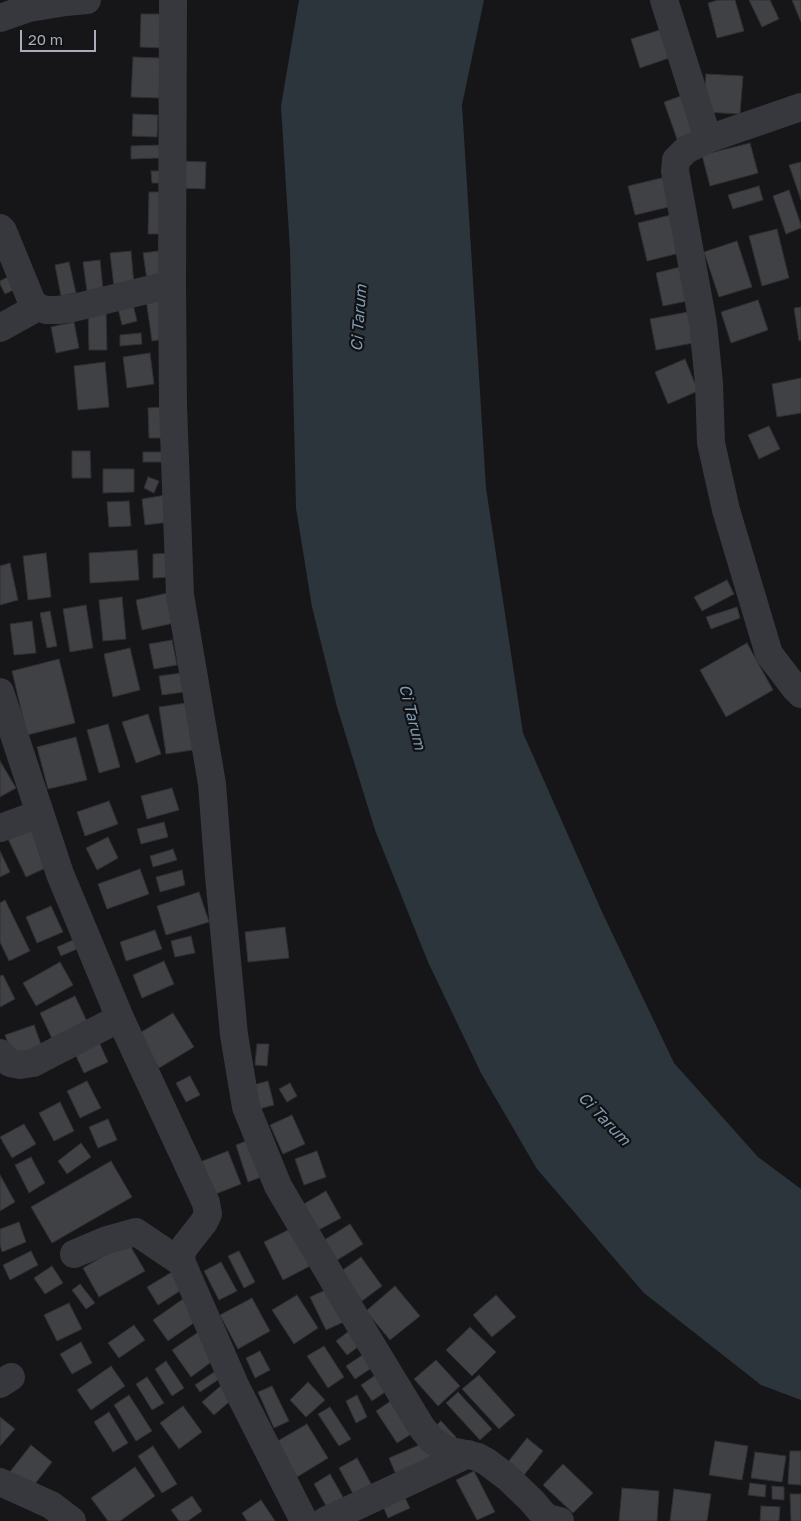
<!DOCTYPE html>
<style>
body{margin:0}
#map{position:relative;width:801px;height:1521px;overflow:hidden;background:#161618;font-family:"Golos Text",sans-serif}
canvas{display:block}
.scale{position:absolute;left:20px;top:30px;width:76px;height:22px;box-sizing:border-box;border:2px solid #a8adb8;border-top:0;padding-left:6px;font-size:15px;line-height:18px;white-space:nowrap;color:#a8adb8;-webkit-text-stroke:4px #111113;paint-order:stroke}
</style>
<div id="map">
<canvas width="801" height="1521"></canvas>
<div class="scale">20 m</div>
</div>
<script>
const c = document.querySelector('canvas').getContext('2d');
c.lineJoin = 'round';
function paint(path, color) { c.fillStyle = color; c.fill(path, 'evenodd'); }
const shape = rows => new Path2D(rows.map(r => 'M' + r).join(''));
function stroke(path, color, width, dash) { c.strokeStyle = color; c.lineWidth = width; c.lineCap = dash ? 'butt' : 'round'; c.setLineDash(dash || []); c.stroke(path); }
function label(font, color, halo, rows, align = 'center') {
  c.font = font + ' "Golos Text",sans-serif'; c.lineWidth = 4.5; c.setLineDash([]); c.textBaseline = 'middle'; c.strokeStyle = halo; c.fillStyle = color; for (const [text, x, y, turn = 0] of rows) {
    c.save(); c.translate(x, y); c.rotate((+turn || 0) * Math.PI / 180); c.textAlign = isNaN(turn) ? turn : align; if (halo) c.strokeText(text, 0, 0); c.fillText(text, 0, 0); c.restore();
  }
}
paint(shape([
 [299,0,484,0,462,105,486,488,523,733,602,912,674,1063,758,1157,801,1189,801,1400,761,1385,644,1293,537,1169,481,1073,428,962,375,830,337,707,312,607,296,508,290,250,281,106]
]), '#2c353c');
const building = shape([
 [718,0,735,0,744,31,717,38,708,3,718,0],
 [749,0,770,0,779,19,762,27,749,0],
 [792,0,801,0,801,22,792,0],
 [141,14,163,14,162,48,140,47,141,14],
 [663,29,672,57,640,68,631,39,663,29],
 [133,57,161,58,159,98,131,97,133,57],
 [706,74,743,76,740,114,703,112,706,74],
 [681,96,694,133,677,139,664,102,681,96],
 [133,114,158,115,157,137,132,136,133,114],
 [750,143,758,173,710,186,702,155,750,143],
 [160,145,160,158,131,159,131,146,160,145],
 [182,161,206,162,205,189,181,188,182,161],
 [801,162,801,200,789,165,801,162],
 [151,171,169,171,169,183,152,183,151,171],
 [670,176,677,205,635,215,628,186,670,176],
 [759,186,763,200,733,209,728,195,759,186],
 [789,190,801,225,801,228,786,234,773,196,789,190],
 [149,192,169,192,168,234,148,234,149,192],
 [679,213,688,251,647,261,638,223,679,213],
 [777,229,789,278,762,286,749,236,777,229],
 [737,241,752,287,719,297,704,252,737,241],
 [166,250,170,277,147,280,143,253,166,250],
 [131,251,134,285,114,287,110,253,131,251],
 [100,260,103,289,87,291,83,262,100,260],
 [69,262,76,293,61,296,55,265,69,262],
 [684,266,692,300,663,306,656,273,684,266],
 [12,275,18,288,5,294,0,284,0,281,12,275],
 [131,296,137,321,122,325,116,300,131,296],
 [165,296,171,338,152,341,146,299,165,296],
 [758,300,768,330,731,343,721,312,758,300],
 [801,307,801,340,799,341,794,308,801,307],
 [88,308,106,308,107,350,89,350,88,308],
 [688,312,693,343,656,350,650,319,688,312],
 [74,322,79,348,56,353,51,327,74,322],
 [141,333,142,344,120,346,120,335,141,333],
 [150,353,154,384,127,388,123,357,150,353],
 [685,359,698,391,668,404,655,372,685,359],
 [105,362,109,407,78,410,74,366,105,362],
 [801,378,801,413,777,417,772,384,801,378],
 [165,407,166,438,149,438,148,408,165,407],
 [769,426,780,449,759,459,748,435,769,426],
 [72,451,90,451,91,478,72,478,72,451],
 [143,452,168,452,167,462,143,462,143,452],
 [103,469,134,469,134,492,103,493,103,469],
 [148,477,159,481,154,493,144,488,148,477],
 [166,495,170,522,145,525,142,499,166,495],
 [129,501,131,526,109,527,107,502,129,501],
 [137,550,139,580,90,583,89,553,137,550],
 [46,553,51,597,28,600,23,556,46,553],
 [171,553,172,577,153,578,153,554,171,553],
 [10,563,18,600,0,605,0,566,10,563],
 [727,580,734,594,702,611,694,597,727,580],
 [168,593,174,623,142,630,136,600,168,593],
 [122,597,126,639,103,641,99,600,122,597],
 [86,605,93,648,70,652,63,609,86,605],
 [737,607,740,618,711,629,706,617,737,607],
 [50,611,57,646,47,648,40,613,50,611],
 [32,621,36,653,14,655,10,624,32,621],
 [172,640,177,665,154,669,149,644,172,640],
 [747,643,773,690,726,717,700,670,747,643],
 [130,648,140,690,113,697,104,654,130,648],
 [59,659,75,723,27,735,12,671,59,659],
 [181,673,184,692,162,695,159,676,181,673],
 [186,703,193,750,166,754,159,707,186,703],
 [148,714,161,754,136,763,122,722,148,714],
 [108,724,120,767,99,773,87,730,108,724],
 [76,737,87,780,48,789,37,747,76,737],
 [0,761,16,788,0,797,0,761],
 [172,788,179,810,147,819,141,796,172,788],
 [109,801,118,824,85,836,77,812,109,801],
 [164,822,168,837,141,844,137,829,164,822],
 [33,828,50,866,26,877,8,839,33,828],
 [108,837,118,858,97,870,86,848,108,837],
 [173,849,177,860,153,867,150,856,173,849],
 [0,851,10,872,0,877,0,851],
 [140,869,149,894,107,909,98,884,140,869],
 [182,870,185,885,160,892,156,877,182,870],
 [199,892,209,922,166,935,157,906,199,892],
 [5,900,30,951,9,961,0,942,0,903,5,900],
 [51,906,63,932,37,943,26,917,51,906],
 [285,927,289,958,248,962,245,932,285,927],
 [155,930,162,949,126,961,120,942,155,930],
 [82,936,86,945,61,956,57,947,82,936],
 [191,936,195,953,175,957,171,941,191,936],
 [164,961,174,984,142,998,133,975,164,961],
 [60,962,73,985,36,1006,23,983,60,962],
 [3,975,15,999,0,1007,0,976,3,975],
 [75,996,91,1030,56,1047,40,1013,75,996],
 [173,1013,194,1047,159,1068,138,1034,173,1013],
 [34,1025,42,1047,13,1057,5,1035,34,1025],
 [99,1042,108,1062,84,1073,75,1054,99,1042],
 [257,1044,269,1044,267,1066,255,1065,257,1044],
 [190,1076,200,1095,186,1102,176,1083,190,1076],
 [87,1081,101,1108,80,1118,67,1091,87,1081],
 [268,1081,274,1105,259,1109,253,1085,268,1081],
 [290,1083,297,1096,287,1102,279,1089,290,1083],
 [60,1102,74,1131,54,1141,39,1113,60,1102],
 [292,1115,305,1144,283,1154,270,1125,292,1115],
 [108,1119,117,1140,98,1148,89,1127,108,1119],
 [24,1124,36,1144,12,1158,0,1137,24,1124],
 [251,1139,264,1176,248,1182,236,1145,251,1139],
 [81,1143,91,1157,67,1174,58,1161,81,1143],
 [228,1151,241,1184,208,1197,195,1164,228,1151],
 [317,1151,326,1177,304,1185,295,1159,317,1151],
 [31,1157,45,1183,29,1193,15,1165,31,1157],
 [111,1161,132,1197,52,1243,31,1207,111,1161],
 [0,1175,15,1202,0,1211,0,1175],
 [326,1191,341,1218,311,1234,297,1208,326,1191],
 [19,1222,26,1242,2,1252,0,1245,0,1229,19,1222],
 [350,1224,363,1244,334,1262,321,1242,350,1224],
 [296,1226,314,1264,283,1280,264,1242,296,1226],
 [128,1242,145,1271,99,1297,83,1268,128,1242],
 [31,1251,38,1265,10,1280,3,1265,31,1251],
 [239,1251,255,1282,244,1288,228,1256,239,1251],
 [361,1257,382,1286,362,1301,340,1272,361,1257],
 [221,1262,237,1291,219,1300,204,1271,221,1262],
 [52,1266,63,1283,45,1294,34,1278,52,1266],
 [172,1272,183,1289,158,1305,147,1287,172,1272],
 [80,1284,95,1303,86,1309,72,1290,80,1284],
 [395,1286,420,1316,390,1340,366,1311,395,1286],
 [330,1288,346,1321,326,1330,310,1297,330,1288],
 [297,1295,318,1328,294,1344,272,1310,297,1295],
 [496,1295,516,1317,492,1337,473,1315,496,1295],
 [252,1298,270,1331,238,1349,220,1315,252,1298],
 [183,1299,198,1320,168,1341,153,1320,183,1299],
 [69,1303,82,1329,57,1341,44,1315,69,1303],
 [134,1325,145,1340,119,1358,108,1343,134,1325],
 [470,1327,496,1352,472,1376,446,1350,470,1327],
 [353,1328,365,1342,347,1355,336,1341,353,1328],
 [200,1331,218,1357,191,1377,172,1350,200,1331],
 [81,1342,92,1363,72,1374,60,1354,81,1342],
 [324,1346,344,1377,328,1388,307,1356,324,1346],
 [260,1351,270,1370,255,1378,246,1358,260,1351],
 [367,1352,376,1365,355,1379,346,1366,367,1352],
 [436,1360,460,1386,438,1406,414,1379,436,1360],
 [166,1361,184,1388,172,1396,155,1369,166,1361],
 [111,1366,125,1386,91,1410,77,1390,111,1366],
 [223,1366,228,1373,200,1392,195,1385,223,1366],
 [380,1372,391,1388,372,1401,361,1385,380,1372],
 [479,1375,515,1415,499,1429,462,1389,479,1375],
 [147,1377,164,1403,152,1410,136,1384,147,1377],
 [308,1382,325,1400,306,1417,290,1400,308,1382],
 [224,1383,236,1396,214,1415,202,1402,224,1383],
 [272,1386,289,1421,274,1428,258,1392,272,1386],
 [458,1392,492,1429,480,1440,446,1403,458,1392],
 [129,1395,152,1431,136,1441,114,1405,129,1395],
 [357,1395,367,1417,356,1423,346,1401,357,1395],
 [395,1398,416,1431,397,1443,376,1411,395,1398],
 [183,1406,202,1432,179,1449,160,1423,183,1406],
 [330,1407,351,1439,339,1446,318,1414,330,1407],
 [109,1412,128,1443,113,1452,94,1422,109,1412],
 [0,1417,15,1429,0,1446,0,1417],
 [441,1421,456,1437,445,1447,431,1430,441,1421],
 [307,1424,328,1458,297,1477,276,1442,307,1424],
 [527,1438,543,1451,524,1475,508,1462,527,1438],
 [715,1441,748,1446,742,1480,709,1475,715,1441],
 [426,1442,437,1468,400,1484,389,1458,426,1442],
 [31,1445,52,1462,31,1489,9,1473,31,1445],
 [153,1446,177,1484,162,1493,138,1456,153,1446],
 [790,1451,801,1451,801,1485,788,1484,790,1451],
 [755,1452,786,1456,782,1482,751,1478,755,1452],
 [357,1458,375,1491,357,1501,339,1468,357,1458],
 [563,1464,593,1493,573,1513,543,1485,563,1464],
 [135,1467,155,1496,120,1521,108,1521,91,1498,135,1467],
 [474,1471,495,1512,477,1520,456,1480,474,1471],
 [330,1474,348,1506,331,1515,314,1484,330,1474],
 [750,1483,766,1485,765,1497,748,1495,750,1483],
 [772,1486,784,1487,784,1500,772,1499,772,1486],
 [622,1488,659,1491,657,1521,619,1521,622,1488],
 [674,1489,711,1494,707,1521,670,1521,674,1489],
 [403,1494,410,1508,388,1518,382,1504,403,1494],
 [790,1494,801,1494,801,1521,791,1521,790,1494],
 [192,1496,202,1511,188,1521,179,1521,171,1510,192,1496],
 [261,1500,275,1521,247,1521,242,1513,261,1500],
 [761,1506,780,1507,779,1521,760,1521,761,1506]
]);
paint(building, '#404145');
stroke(building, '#303034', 1);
stroke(shape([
 [173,0,172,284,173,406,180,595,212,784,219,876,234,1035,246,1107,278,1186,368,1339,422,1428,432,1440,447,1450,478,1457,487,1462,507,1477,532,1501,543,1514,548,1518,560,1521],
 [664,0,708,139],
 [0,18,29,8,66,2,87,0],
 [801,107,708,139,686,150,676,160,675,171,703,324,709,383,711,443,726,510,769,654,795,688,801,694],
 [0,228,3,231,32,302,38,307,46,310,58,310,73,308,172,284],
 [0,328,38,307],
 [0,692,60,874,120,1018,206,1203,208,1214,204,1222,186,1245,181,1253,182,1263,235,1385,304,1521],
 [0,828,39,814],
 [0,1053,10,1063,20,1065,33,1063,120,1018],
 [74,1254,107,1240,136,1232,182,1263],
 [0,1384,11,1377],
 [0,1482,51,1505,72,1521],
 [325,1521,468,1454]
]), '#37383d', 28);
label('italic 16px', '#7f9bb3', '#111113', [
 ["Ci Tarum",359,318,-86],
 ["Ci Tarum",412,717,76],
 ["Ci Tarum",604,1119,46]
]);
</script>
